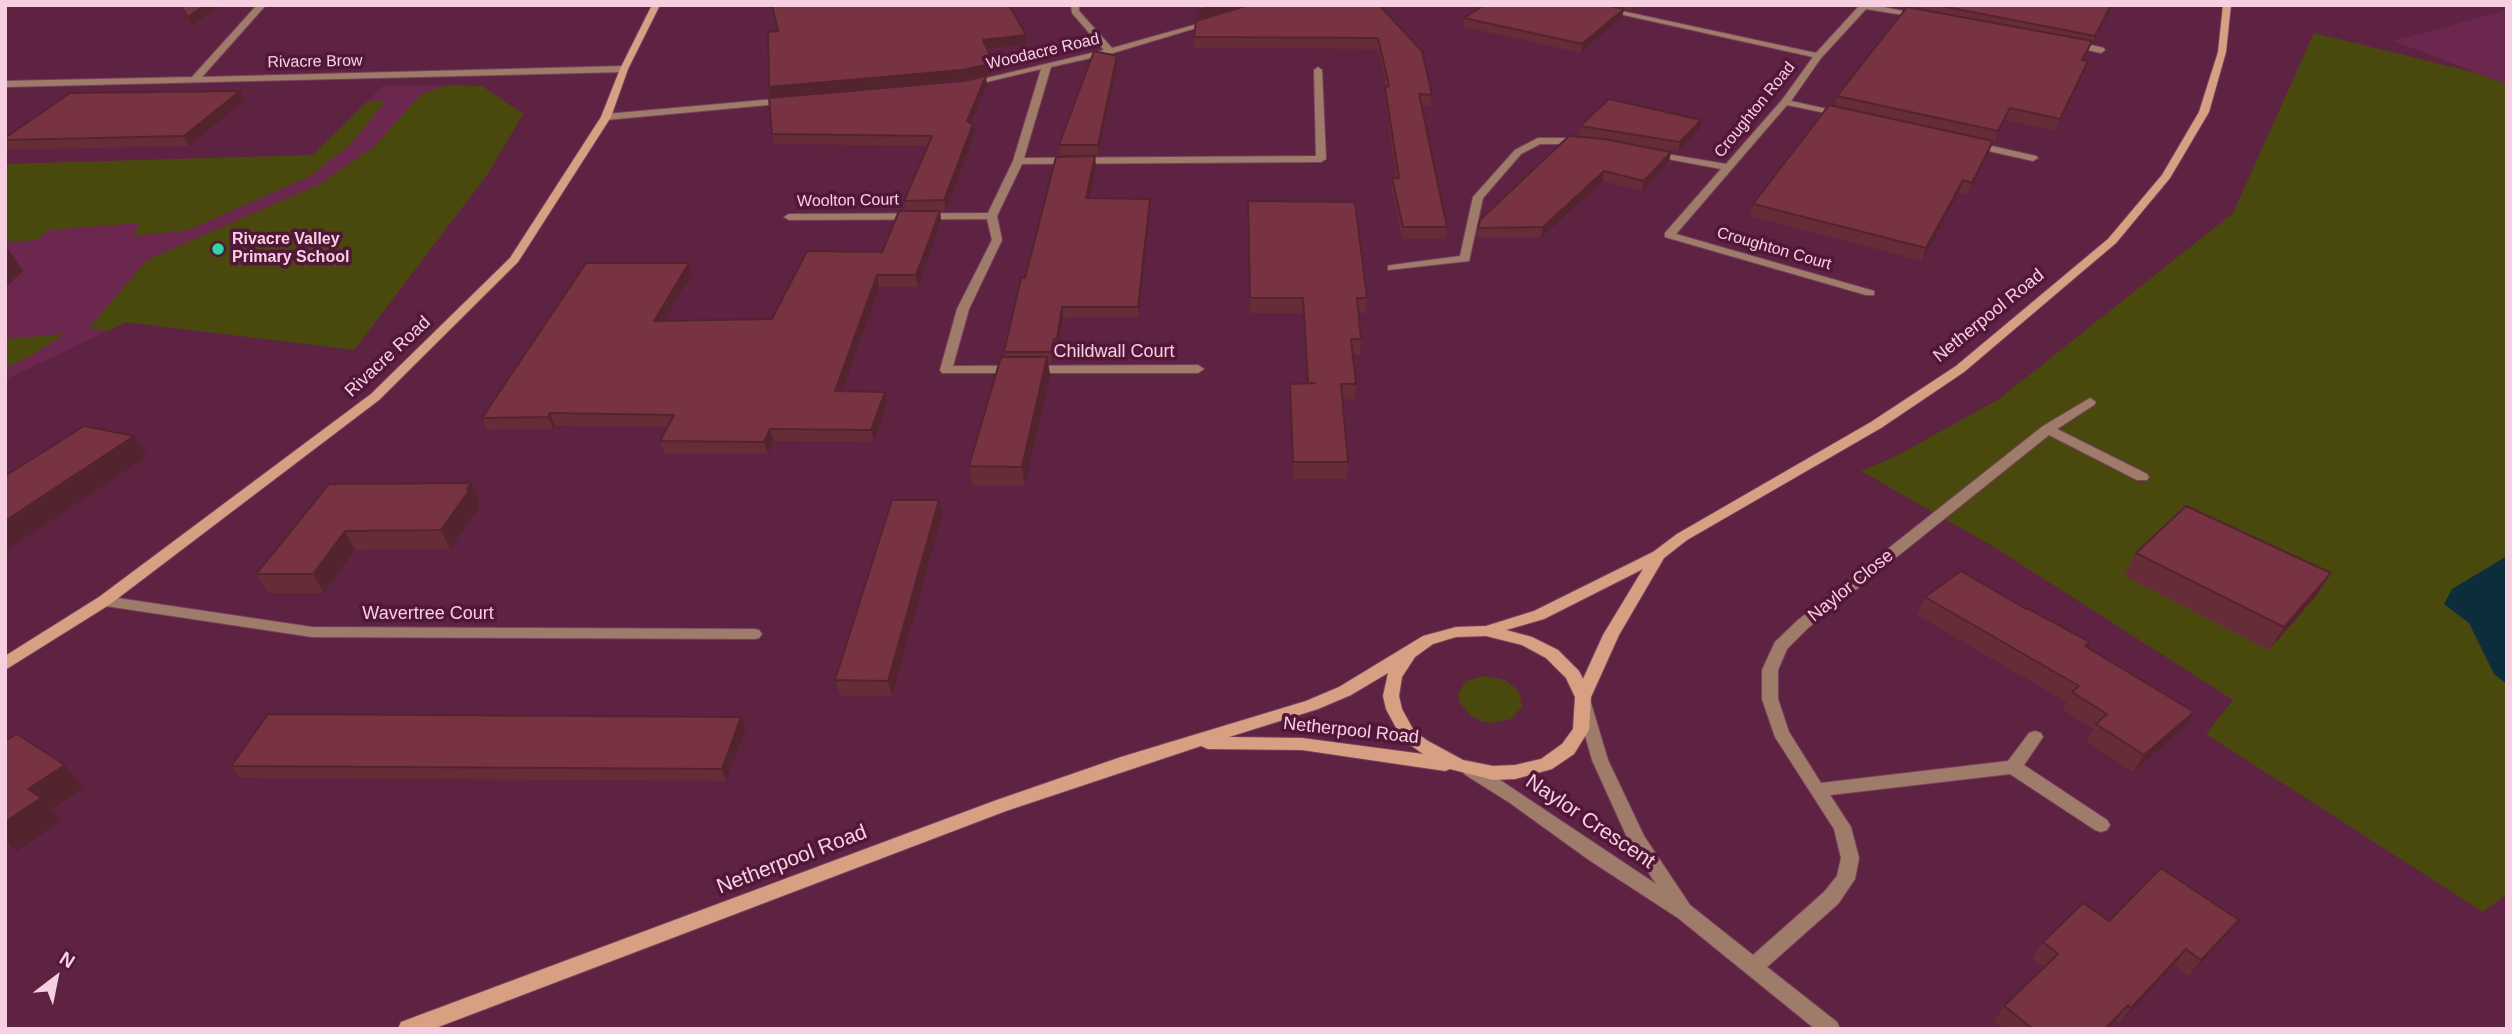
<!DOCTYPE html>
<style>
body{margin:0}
#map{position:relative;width:2512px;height:1034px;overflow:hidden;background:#5e2243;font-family:Helvetica,sans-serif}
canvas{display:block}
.frame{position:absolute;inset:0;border:7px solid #f6d0e1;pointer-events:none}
.north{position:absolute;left:21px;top:943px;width:70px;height:70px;-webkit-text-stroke:5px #521738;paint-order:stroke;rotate:32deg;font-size:19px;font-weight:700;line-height:28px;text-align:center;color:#f6d0e1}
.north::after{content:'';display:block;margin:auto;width:24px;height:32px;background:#f6d0e1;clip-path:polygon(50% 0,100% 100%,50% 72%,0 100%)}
</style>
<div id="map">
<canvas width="2512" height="1034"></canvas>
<div class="frame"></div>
<div class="north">N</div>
</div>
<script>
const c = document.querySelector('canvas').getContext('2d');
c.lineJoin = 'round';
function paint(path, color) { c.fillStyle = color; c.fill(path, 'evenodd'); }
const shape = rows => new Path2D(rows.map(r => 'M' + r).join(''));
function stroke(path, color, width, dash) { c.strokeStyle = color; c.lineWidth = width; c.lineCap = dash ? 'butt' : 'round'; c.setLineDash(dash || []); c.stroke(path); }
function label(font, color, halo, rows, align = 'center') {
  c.font = font + ' Helvetica,sans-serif'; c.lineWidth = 7; c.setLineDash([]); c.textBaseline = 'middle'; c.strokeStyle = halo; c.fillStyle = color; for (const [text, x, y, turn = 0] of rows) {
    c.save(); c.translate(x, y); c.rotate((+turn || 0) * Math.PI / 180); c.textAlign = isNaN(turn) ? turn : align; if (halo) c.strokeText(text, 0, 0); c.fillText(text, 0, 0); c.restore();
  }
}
paint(shape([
 [2507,10,2507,84,2393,41],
 [384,85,482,86,523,114,487,175,354,350,126,322,5,380,5,164,313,155]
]), '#6b274d');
paint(shape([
 [2314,33,2473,72,2507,84,2507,894,2483,912,2206,734,2233,700,1994,547,1861,471,1896,456,1999,399,2233,213],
 [447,85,482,86,523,114,487,175,354,350,126,322,108,331,89,328,147,260,318,185,374,147,420,95],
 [386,100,350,145,310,176,188,230,133,236,140,223,48,230,37,240,5,242,5,164,313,155,367,102],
 [65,334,34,354,5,368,5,339],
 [1485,676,1505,680,1519,691,1522,707,1511,719,1492,723,1481,721,1471,716,1459,702,1458,694,1466,681]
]), '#49490e');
paint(shape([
 [2507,556,2507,684,2494,674,2469,623,2444,604,2452,589]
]), '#0c2e3c');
const minor = shape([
 [257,5,266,5,202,77,624,66,628,69,624,72,5,87,5,81,192,77,257,5],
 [1071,5,1079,5,1079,11,1112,48,1212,20,1216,22,1113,53,1051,67,1024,158,1316,156,1314,70,1318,67,1322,70,1326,159,1321,162,1022,164,997,216,1002,240,969,309,953,366,1198,365,1204,369,1198,373,942,373,940,370,957,309,992,240,987,219,789,220,784,217,789,214,988,213,1013,161,1041,69,970,86,966,83,1104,50,1072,13,1071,5],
 [1860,5,1874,5,1926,16,1922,18,1866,9,1821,58,1791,101,1845,113,1845,117,1787,105,1676,234,1874,291,1874,295,1866,295,1665,237,1665,233,1721,169,1652,156,1647,153,1649,151,1726,164,1782,100,1813,57,1606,11,1603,11,1603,7,1816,53,1860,5],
 [2073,41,2104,48,2105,50,2101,53,2070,46,2069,44,2073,41],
 [786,98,789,99,789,103,606,120,601,117,606,114,786,98],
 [1538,138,1583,138,1588,141,1583,144,1540,144,1521,154,1483,198,1469,261,1388,270,1388,266,1392,265,1460,256,1473,197,1515,150,1538,138],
 [1974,142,2036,156,2038,158,2033,161,1971,147,1969,145,1974,142],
 [2090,398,2096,402,2094,405,2057,429,2147,474,2149,477,2147,480,2137,480,2049,435,1808,628,1787,649,1778,670,1778,699,1789,732,1821,783,2008,761,2029,733,2035,731,2041,733,2043,737,2024,765,2107,820,2110,825,2107,830,2101,832,2095,830,2010,774,1830,795,1851,827,1859,858,1855,879,1838,904,1767,967,1837,1022,1840,1029,1815,1029,1678,918,1589,860,1510,803,1464,774,1462,769,1464,764,1470,762,1476,764,1656,884,1631,846,1592,760,1577,707,1579,703,1585,701,1591,703,1608,760,1644,836,1690,905,1753,955,1824,892,1837,876,1841,858,1834,829,1775,737,1762,699,1762,670,1775,642,1798,620,2043,426,2090,398],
 [104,596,312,627,754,629,759,630,762,634,759,638,754,639,312,637,99,605,97,601,99,597,104,596]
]);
const secondary = shape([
 [652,5,660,5,628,69,611,117,518,262,379,400,109,605,5,670,5,656,99,597,371,394,510,258,601,117,620,69,652,5],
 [2223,5,2231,5,2226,52,2209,112,2170,178,2116,243,1964,372,1881,428,1687,540,1664,558,1619,635,1591,697,1589,730,1574,754,1552,769,1515,779,1493,780,1450,769,1445,771,1302,750,1208,749,1201,746,1006,811,433,1029,398,1029,401,1022,994,801,1121,757,1306,701,1339,687,1423,636,1456,627,1486,626,1534,611,1653,552,1677,534,1871,422,1956,366,2108,239,2162,175,2199,112,2218,52,2223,5],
 [1643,569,1603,635,1583,679,1579,671,1558,650,1532,637,1506,630,1544,619,1643,569],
 [1486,636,1522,645,1546,658,1566,678,1575,697,1573,729,1562,744,1541,759,1515,765,1493,766,1463,760,1428,741,1414,731,1402,709,1399,696,1402,677,1415,657,1433,644,1456,637,1486,636],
 [1388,673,1383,696,1386,709,1402,739,1423,754,1302,738,1229,737,1318,709,1351,695,1388,673]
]);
stroke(minor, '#79415f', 2);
stroke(secondary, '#79415f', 2);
paint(minor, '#9f7c69');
paint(secondary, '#d7a082');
paint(shape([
 [179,5,221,5,192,26],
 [1379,5,1432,95,1431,106,1421,106,1447,227,1446,239,1402,239,1392,190,1392,178,1396,178,1385,98,1386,86,1378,49,1194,48,1194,37,1197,20],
 [1607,5,1637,5,1631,10,1624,9,1622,17,1581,53,1464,27,1464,18],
 [1912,5,2112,5,2092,45,2091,45,2084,60,2088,61,2084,73,2055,131,2005,120,1994,144,1992,143,1989,152,1968,195,1959,192,1922,261,1750,216,1753,204,1834,106,1837,96,1911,8],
 [1117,56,1117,65,1098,155,1060,155,1059,145],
 [987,85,972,123,973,124,975,133,946,211,906,211,904,201,928,146,774,144,772,134],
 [240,91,245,100,189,146,9,150,5,144,5,138],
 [1580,126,1699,130,1678,152,1631,144,1671,152,1669,161,1642,191,1603,181,1541,238,1477,238,1478,228,1597,138,1579,135],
 [1096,166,1089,199,1150,199,1150,209,1139,317,1063,318,1058,349,1055,349,1052,363,1048,363,1050,375,1025,486,972,486,969,466,1005,357,1004,352,1025,278],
 [1248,201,1367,298,1366,313,1358,313,1361,339,1360,355,1353,355,1356,384,1355,400,1342,399,1348,462,1347,479,1293,479,1290,384,1307,383,1303,313,1250,313],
 [940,211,941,222,918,287,879,287,842,391,885,392,887,404,874,442,774,441,768,454,664,454,660,441,668,427,555,426,553,429,487,430,482,418,692,274,665,320,772,319,882,252],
 [471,483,480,501,478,505,479,508,450,549,355,550,324,593,268,593,256,574,329,484],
 [939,500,942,515,892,696,840,696,835,680],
 [2136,553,2331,573,2316,596,2269,650,2124,576],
 [1925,597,2026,609,2090,642,2087,647,2183,729,2133,772,2086,741,2093,729,2062,709,2066,702,1917,615],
 [746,729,726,781,239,778,231,766],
 [5,741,65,765,84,788,51,810,61,821,16,852,5,844],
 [2109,921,2226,936,2189,976,2174,965,2120,1023,2116,1021,2108,1029,2003,1029,1994,1022,2004,1006,2044,967,2032,958,2043,942]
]), '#662c38');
paint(shape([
 [205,5,221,5,192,26,188,17],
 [1215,5,1251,5,1197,21,1197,10],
 [2111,5,2112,5,2092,45,2095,36],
 [1624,9,1622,17,1581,53,1582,44],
 [1026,35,1027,44,984,49,983,40],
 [1117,56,1117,65,1098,155,1098,145],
 [992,60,994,69,992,73,964,79,771,97,769,87],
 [2088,61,2084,73,2055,131,2060,119],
 [986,76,987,85,968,131,967,121],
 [240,91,245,100,189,146,184,136],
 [2010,108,2005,120,1994,144,1998,131],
 [1701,120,1699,130,1678,152,1680,142],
 [973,124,975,133,946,211,944,200],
 [1993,141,1989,152,1968,195,1972,183],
 [1671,152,1669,161,1642,191,1644,181],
 [1095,156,1096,166,1087,209,1086,198],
 [1604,171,1603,181,1541,238,1543,227],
 [1963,180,1959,192,1922,261,1926,248],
 [1150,199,1150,209,1139,317,1138,307],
 [940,211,941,222,918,287,916,275],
 [5,244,23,271,5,288],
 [689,263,692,274,658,332,654,321],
 [877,275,879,287,838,403,835,391],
 [1062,307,1063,318,1058,349,1057,339],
 [1054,339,1055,349,1052,363,1051,352],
 [1047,357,1050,375,1025,486,1022,467],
 [885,392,887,404,874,442,871,430],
 [550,413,555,426,553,429,548,417],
 [770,429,774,441,768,454,764,442],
 [134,436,147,456,5,551,5,521],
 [471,483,480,501,478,505,479,508,450,549,441,530],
 [939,500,942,515,892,696,888,681],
 [345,531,355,550,324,593,313,574],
 [2331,573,2316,596,2269,650,2284,627],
 [2194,712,2183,729,2133,772,2144,755],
 [741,717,746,729,726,781,722,769],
 [65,765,84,788,51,810,61,821,16,852,5,840,5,822,28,789],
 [2239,920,2226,936,2189,976,2201,960],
 [2186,949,2174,965,2120,1023,2131,1008],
 [2128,1005,2108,1029,2105,1029]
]), '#53242e');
const building = shape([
 [180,5,205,5,188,17,180,5],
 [772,5,1009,5,1026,35,983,40,992,60,991,64,962,70,769,87,768,32,778,31,772,5],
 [1198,5,1215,5,1197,10,1198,5],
 [1249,5,1379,5,1422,51,1432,95,1419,94,1447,227,1403,227,1392,178,1399,178,1385,87,1389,86,1378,38,1194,37,1196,21,1249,5],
 [1484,5,1607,5,1624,9,1582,44,1464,18,1484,5],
 [1936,5,2111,5,2095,36,1936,5],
 [1907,7,2092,41,2082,60,2088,61,2060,119,2010,108,1998,131,1837,96,1907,7],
 [1094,51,1117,56,1098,145,1059,145,1094,51],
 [986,76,967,121,973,124,944,200,904,201,932,136,772,134,769,98,963,81,986,76],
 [240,91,184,136,5,140,5,138,70,93,240,91],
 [1609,99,1701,120,1680,142,1580,126,1609,99],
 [1829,105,1993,141,1972,183,1963,180,1926,248,1753,204,1829,105],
 [1569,136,1604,139,1671,152,1644,181,1604,171,1543,227,1478,228,1480,220,1569,136],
 [1095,156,1086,198,1150,199,1138,307,1062,307,1057,339,1054,339,1051,352,1004,352,1021,278,1025,278,1056,157,1095,156],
 [1248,201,1355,202,1367,298,1357,298,1361,339,1351,339,1356,384,1341,384,1348,462,1293,462,1290,384,1315,383,1308,383,1303,298,1250,298,1248,201],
 [899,211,940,211,916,275,877,275,835,391,885,392,871,430,770,429,764,442,660,441,674,415,550,413,548,417,482,418,586,263,689,263,654,321,772,319,807,251,882,252,899,211],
 [1001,357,1047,357,1022,467,969,466,1001,357],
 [84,426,134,436,5,521,5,476,84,426],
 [471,483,467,489,470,489,441,530,345,531,313,574,256,574,329,484,471,483],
 [892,500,939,500,888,681,835,680,892,500],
 [2186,506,2331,573,2284,627,2136,553,2186,506],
 [1961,571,2026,609,2027,608,2090,642,2085,646,2194,712,2144,755,2096,724,2107,714,2072,692,2079,686,1925,597,1961,571],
 [268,714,741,717,722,769,231,766,268,714],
 [17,734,65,765,28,789,41,798,5,822,5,741,17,734],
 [2161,868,2239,920,2201,960,2186,949,2131,1008,2128,1005,2105,1029,2033,1029,2004,1006,2058,954,2043,942,2083,903,2109,921,2161,868]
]);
paint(building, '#773341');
stroke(building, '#53242e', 2);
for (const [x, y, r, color] of [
 [218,249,7,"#34d4a8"]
]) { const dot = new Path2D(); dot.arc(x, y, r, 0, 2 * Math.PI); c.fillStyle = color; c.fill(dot); stroke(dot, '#521738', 2.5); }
label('16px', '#f6d0e1', '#521738', [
 ["Woodacre Road",1043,52,-13],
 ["Rivacre Brow",315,62,-1],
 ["Croughton Road",1755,110,-51],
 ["Woolton Court",848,201,-1],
 ["Croughton Court",1774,249,16]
]);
label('bold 16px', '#f6d0e1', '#521738', [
 ["Rivacre Valley",232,240],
 ["Primary School",232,258]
], 'left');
label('18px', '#f6d0e1', '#521738', [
 ["Netherpool Road",1989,316,-39],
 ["Childwall Court",1114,352],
 ["Rivacre Road",388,357,-43],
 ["Naylor Close",1851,586,-39],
 ["Wavertree Court",428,614],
 ["Netherpool Road",1351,731,6]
]);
label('21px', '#f6d0e1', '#521738', [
 ["Naylor Crescent",1590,822,34],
 ["Netherpool Road",792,860,-21]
]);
</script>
